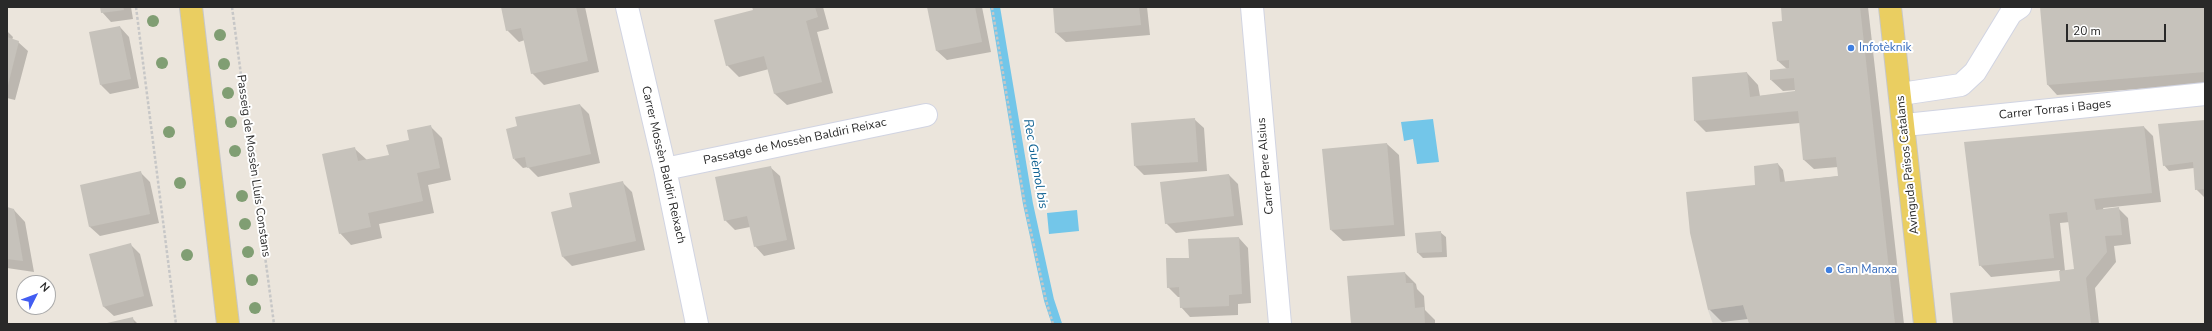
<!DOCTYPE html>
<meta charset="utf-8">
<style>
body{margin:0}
#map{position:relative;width:2212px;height:331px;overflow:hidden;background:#ebe5dc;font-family:"Nunito Sans",sans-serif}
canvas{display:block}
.frame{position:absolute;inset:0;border:8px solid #292929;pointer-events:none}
.north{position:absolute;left:16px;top:275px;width:40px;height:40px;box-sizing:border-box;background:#fff;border:1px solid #a9a9a9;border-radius:50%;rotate:48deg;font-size:11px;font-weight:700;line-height:16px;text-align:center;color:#292929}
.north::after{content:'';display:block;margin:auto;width:14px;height:18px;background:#425df2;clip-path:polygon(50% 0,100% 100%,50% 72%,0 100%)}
.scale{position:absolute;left:2066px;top:24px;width:100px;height:18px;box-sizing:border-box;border:2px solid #292929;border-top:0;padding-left:5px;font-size:12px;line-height:14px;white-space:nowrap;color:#292929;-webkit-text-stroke:3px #fff;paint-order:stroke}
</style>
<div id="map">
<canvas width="2212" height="331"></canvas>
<div class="frame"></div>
<div class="north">N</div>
<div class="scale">20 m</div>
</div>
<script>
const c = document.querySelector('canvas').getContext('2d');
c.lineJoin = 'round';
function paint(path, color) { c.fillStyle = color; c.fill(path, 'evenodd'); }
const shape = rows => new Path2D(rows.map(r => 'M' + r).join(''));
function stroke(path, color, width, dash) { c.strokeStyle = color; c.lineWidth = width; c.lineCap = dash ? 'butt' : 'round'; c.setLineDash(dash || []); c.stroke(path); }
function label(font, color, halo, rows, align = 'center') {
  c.font = font + ' "Nunito Sans",sans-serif'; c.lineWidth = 4; c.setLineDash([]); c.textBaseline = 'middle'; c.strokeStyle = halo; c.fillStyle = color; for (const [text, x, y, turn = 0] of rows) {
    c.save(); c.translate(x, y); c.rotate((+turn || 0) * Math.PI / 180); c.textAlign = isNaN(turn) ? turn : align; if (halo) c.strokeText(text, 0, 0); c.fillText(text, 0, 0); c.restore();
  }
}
paint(shape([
 [1743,305,1749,324,1713,324,1708,310]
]), '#dbd8d2');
paint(shape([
 [1433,119,1439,162,1417,164,1413,139,1404,141,1401,122],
 [1077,210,1079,231,1049,234,1047,213]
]), '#73c6e9');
paint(shape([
 [101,7,131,7,133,19,111,22,102,12],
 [502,7,585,7,599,72,544,85,532,73,525,40,519,42,507,30],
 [753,7,823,7,829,29,817,32,833,93,787,105,775,94,769,69,739,77,727,65,754,11],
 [928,7,982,7,991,52,947,60,937,51],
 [1054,7,1147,7,1150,35,1066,42,1056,33],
 [1782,7,1868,7,1904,324,1750,324,1748,319,1722,322,1709,309,1757,186,1778,164,1783,170,1785,182,1840,176,1838,167,1814,169,1804,160,1800,123,1706,132,1695,121,1747,73,1758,85,1760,96,1796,92,1796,90,1783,91,1771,80,1787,69,1778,61,1783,21],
 [2205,7,2205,84,2057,95,2048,85,2041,8],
 [120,27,129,37,139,88,110,94,101,85],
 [7,31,13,37,12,40,18,42,28,51,15,100,7,98],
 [580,105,589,114,600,163,538,177,528,167,523,168,514,159],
 [1194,119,1204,128,1207,171,1144,175,1135,166],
 [2205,121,2205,198,2196,189,2194,168,2169,171,2164,165],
 [431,127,442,138,451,180,428,185,434,213,379,224,382,238,351,245,340,233,355,149,367,160,390,156],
 [2144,127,2153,136,2161,202,2103,208,2104,210,2118,208,2128,218,2131,244,2114,246,2116,262,2095,288,2099,324,1954,324,2061,282,2060,270,1991,277,1980,265],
 [2070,222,2075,270,2065,271,2060,223],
 [1387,144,1399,155,1405,236,1343,241,1331,230],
 [770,167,780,176,795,249,764,256,755,246,750,227,735,230,725,220],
 [141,173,150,182,159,223,100,236,90,227,81,186],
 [1229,175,1238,184,1243,225,1176,233,1166,223],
 [623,183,632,192,645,250,572,266,563,257,574,208],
 [7,208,14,210,25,222,34,272,7,268],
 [1440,232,1446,237,1447,257,1423,258,1418,253],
 [1239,238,1248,248,1251,303,1238,304,1238,315,1190,317,1181,307,1180,297,1178,297,1168,287],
 [130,244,140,254,153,306,114,316,104,307,91,255],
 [1405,273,1416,284,1417,289,1424,296,1425,310,1435,320,1435,324,1352,324],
 [132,318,138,324,109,324]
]), '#0003');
stroke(shape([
 [995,7,1028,204,1049,300,1057,324]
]), '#73c6e9', 10);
paint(shape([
 [100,7,123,7,124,10,101,13],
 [501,7,576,7,588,61,531,74,521,28,506,31],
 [752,7,815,7,818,17,806,21,822,82,774,94,764,56,726,66,714,20,753,10],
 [927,7,975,7,982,42,936,51],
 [1053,7,1139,7,1141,25,1055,33],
 [1781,7,1860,7,1895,324,1749,324,1743,305,1708,310,1690,233,1686,192,1755,185,1754,166,1778,163,1780,182,1838,176,1836,157,1803,160,1798,111,1694,121,1692,77,1747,72,1750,97,1795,91,1794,78,1770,80,1770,70,1789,68,1789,60,1777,61,1772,22,1782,21],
 [2040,7,2205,7,2205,72,2047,85],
 [120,26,131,79,100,85,89,32],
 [7,37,19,41,8,85,7,85],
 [580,104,591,154,527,168,525,157,513,159,506,129,517,126,515,117],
 [1195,118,1198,162,1134,166,1131,123],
 [2205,120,2205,189,2195,190,2193,162,2163,166,2158,124],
 [431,125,440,168,417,173,423,201,368,213,371,227,339,234,322,154,355,147,358,161,389,155,386,145,409,140,407,130],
 [2144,126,2152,193,2094,199,2096,210,2119,207,2122,235,2105,236,2107,252,2086,278,2091,324,1953,324,1950,293,2060,281,2059,271,2074,269,2067,212,2049,214,2054,258,1979,266,1964,142],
 [1387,143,1394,225,1330,230,1322,149],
 [771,166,787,240,754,247,747,216,724,221,715,177],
 [141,171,150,214,89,227,80,185],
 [1229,174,1234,216,1165,224,1160,182],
 [623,181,636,241,562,257,551,212,572,207,569,193],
 [7,207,14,209,23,261,7,259],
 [1441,231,1442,252,1417,253,1415,233],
 [1239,237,1242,294,1229,295,1229,306,1180,308,1179,287,1167,288,1166,258,1189,258,1188,239],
 [131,243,144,296,103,307,89,254],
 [1405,272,1406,283,1413,283,1415,308,1424,307,1425,324,1351,324,1347,276],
 [133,317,134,324,107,324,107,323]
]), '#c6c2bb');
const minor = shape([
 [627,7,665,169,697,324],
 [1252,7,1280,324],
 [1901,94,1961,85,1975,72,2011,13,2020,7],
 [1905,125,2205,94],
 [665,169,926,115]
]);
const major = shape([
 [191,7,228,324],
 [1890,7,1925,324]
]);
stroke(minor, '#d1d4e2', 24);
stroke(major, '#c7c7c7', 24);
stroke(shape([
 [136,7,176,324],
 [232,7,274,324],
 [992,7,1025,205,1046,300,1053,324]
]), '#c7c7c7', 2.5, [3, 2]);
stroke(minor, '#fff', 22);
stroke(major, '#eace61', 22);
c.fillStyle = '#809e73';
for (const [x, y] of [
 [153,21],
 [220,35],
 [162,63],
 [224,64],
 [228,93],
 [231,122],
 [169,132],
 [235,151],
 [180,183],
 [242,196],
 [245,224],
 [248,252],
 [187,255],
 [252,280],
 [255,308]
]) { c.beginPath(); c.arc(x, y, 6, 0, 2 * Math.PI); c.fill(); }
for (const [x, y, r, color] of [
 [1851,48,4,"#3f7fe0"],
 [1829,270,4,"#3f7fe0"]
]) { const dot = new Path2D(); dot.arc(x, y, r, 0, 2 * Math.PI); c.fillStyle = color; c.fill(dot); stroke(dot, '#fff', 1.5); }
label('12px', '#366cbe', '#fff', [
 ["Infotèknik",1859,48],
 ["Can Manxa",1837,270]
], 'left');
label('12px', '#292929', '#fff', [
 ["Carrer Torras i Bages",2055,110,-6],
 ["Passatge de Mossèn Baldiri Reixac",795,142,-12],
 ["Carrer Mossèn Baldiri Reixach",663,165,77],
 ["Avinguda Països Catalans",1908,165,-96],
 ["Passeig de Mossèn Lluís Constans",253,166,82],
 ["Carrer Pere Alsius",1266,166,-95]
]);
label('italic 13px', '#136494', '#fff', [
 ["Rec Guèmol bis",1035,164,80]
]);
</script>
